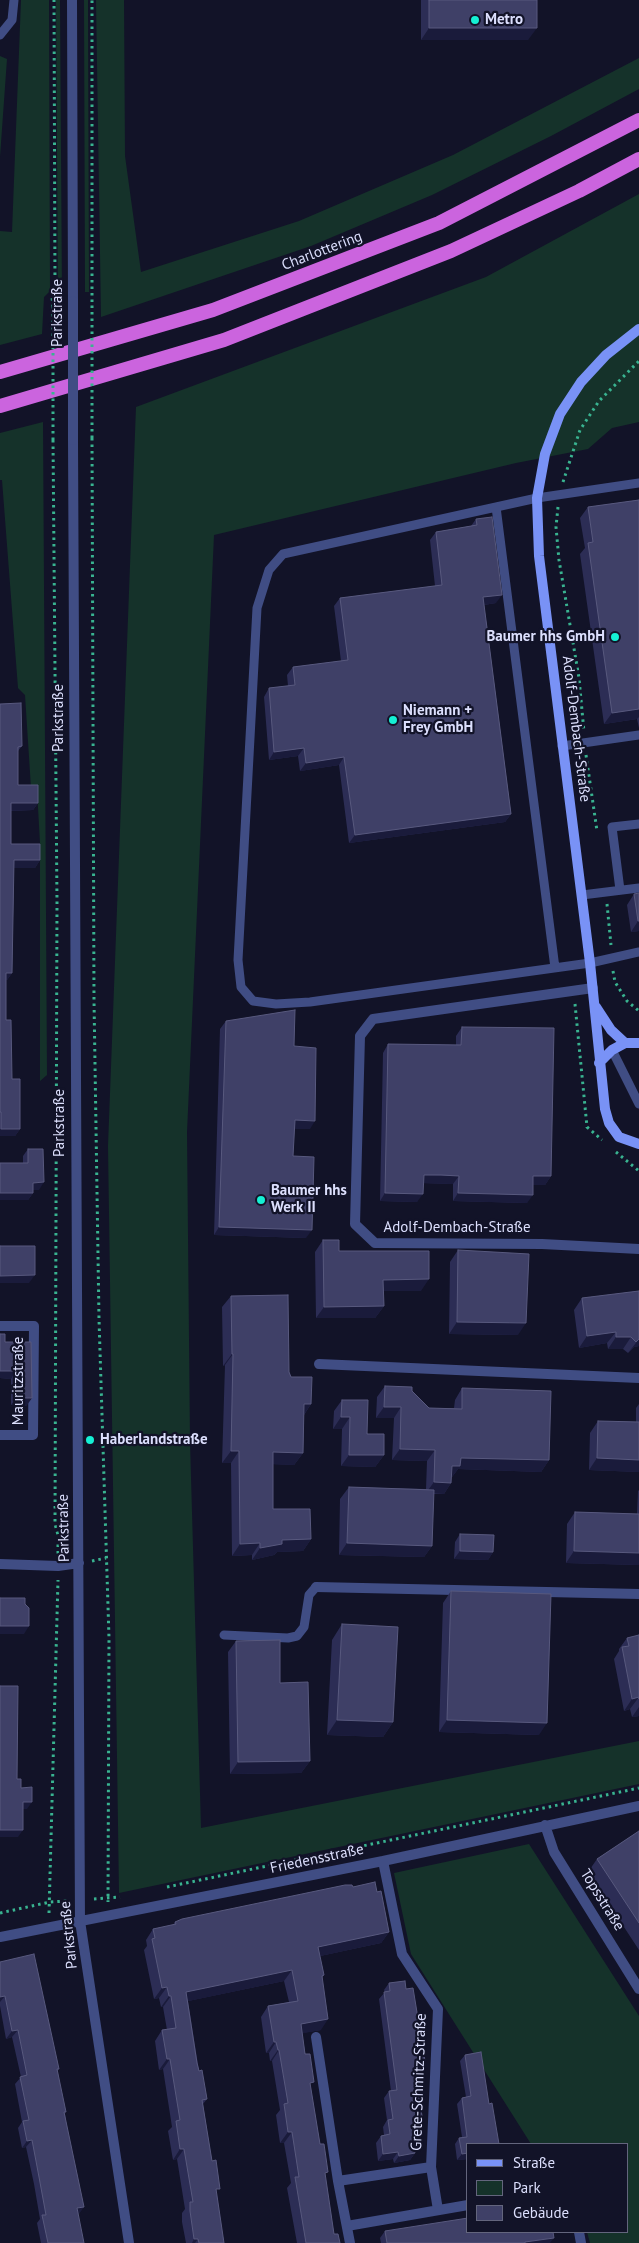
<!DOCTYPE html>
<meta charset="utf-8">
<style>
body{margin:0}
#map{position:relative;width:639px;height:2243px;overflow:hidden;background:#121328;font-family:"PT Sans",sans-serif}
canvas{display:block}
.legend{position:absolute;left:466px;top:2143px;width:162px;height:90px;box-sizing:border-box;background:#121328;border:1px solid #63657d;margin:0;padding:6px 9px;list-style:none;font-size:15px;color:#dcdffd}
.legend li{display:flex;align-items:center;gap:10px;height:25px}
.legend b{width:25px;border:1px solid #63657d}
</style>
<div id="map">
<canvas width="639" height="2243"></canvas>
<ul class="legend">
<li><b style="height:6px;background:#7992f6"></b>Straße</li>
<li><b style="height:14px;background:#15322a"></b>Park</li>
<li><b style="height:14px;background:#3f4067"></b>Gebäude</li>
</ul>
</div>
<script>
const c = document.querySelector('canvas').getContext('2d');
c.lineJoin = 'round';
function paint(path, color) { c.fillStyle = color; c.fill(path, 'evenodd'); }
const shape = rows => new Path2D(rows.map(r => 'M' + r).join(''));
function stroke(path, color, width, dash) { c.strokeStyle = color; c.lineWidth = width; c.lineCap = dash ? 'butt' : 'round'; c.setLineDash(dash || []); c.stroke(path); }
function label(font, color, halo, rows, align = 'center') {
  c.font = font + ' "PT Sans",sans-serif'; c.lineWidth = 4.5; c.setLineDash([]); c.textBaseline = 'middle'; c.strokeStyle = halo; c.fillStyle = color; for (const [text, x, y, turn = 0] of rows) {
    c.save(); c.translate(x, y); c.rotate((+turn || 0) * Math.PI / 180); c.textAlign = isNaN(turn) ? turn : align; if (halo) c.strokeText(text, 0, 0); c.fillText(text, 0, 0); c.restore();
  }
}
paint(shape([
 [21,0,49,0,50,291,44,297,42,334,0,345,0,231,12,232],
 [56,0,60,0,62,299,58,300],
 [84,0,88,0,89,292,85,292],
 [96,0,124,0,125,156,141,272,299,221,453,155,639,58,639,89,551,136,432,195,311,246,101,317],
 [0,56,7,59,0,157],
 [639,194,639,422,612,428,588,449,516,463,214,535,187,1132,190,1442,201,1828,639,1741,639,1784,119,1893,108,1146,136,407,486,277],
 [43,422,47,1075,40,1081,40,843,37,790,31,788,25,695,18,688,2,480,0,480,0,433],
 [529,1844,639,2016,639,2243,590,2243,587,2232,628,2232,628,2144,531,2144,411,1954,394,1873]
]), '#15322a');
stroke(shape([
 [92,302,92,0],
 [53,307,52,297,55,287,54,0],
 [92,438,94,1000,99,1319,109,1638,108,1902],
 [53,440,57,902,55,1524,58,1535,58,1554],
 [563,482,580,430,599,401,639,361],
 [558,507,556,527,559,560,579,678,584,732],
 [586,755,597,831],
 [607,904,611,945],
 [613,971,615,982,627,1001,639,1011],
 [575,1004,587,1127,602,1140],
 [616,1152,639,1171],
 [92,1561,106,1558],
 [167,1887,639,1788],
 [94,1899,120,1897],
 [0,1913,50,1902,67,1901],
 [49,1913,58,1580]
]), '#39b390', 3, [2.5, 4]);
stroke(shape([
 [0,35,12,20,14,0],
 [639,483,537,498,283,554,269,570,257,608,238,960,241,987,253,1001,276,1004,310,1002,590,963,639,952],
 [496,507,555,968],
 [562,746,639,735],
 [620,890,612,827,639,824],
 [582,895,639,888],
 [612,1050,639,1104],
 [224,1635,288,1638,297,1636,304,1627,309,1595,316,1587]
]), '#404d84', 9);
stroke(shape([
 [72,0,73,301],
 [73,440,80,1921,129,2243],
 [593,988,373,1019,360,1036,355,1224,375,1243,542,1244,639,1249],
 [0,1326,34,1326,33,1435,0,1435],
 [319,1364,639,1378],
 [0,1564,58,1566,79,1563],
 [316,1587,639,1594],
 [545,1825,554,1852,639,1989],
 [383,1861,402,1954,438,2009,431,2167,438,2210],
 [0,1937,383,1861,639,1806],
 [316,2037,338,2181,350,2243],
 [338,2181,431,2167],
 [347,2226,468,2205],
 [579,2232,581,2243]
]), '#404d84', 10);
stroke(shape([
 [639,329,606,355,581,382,560,414,545,454,537,498,539,556,590,963,605,1109,609,1123,619,1137,639,1144],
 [596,1007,611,1030,625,1043],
 [599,1063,612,1050,625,1043,639,1043]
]), '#7992f6', 10);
stroke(shape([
 [0,372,213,310,439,223,639,120],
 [0,406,224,340,451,251,579,191,639,159]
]), '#cb64de', 14);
stroke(shape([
 [92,438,92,302],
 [53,440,53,307]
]), '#39b390', 3, [2.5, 4]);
stroke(shape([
 [73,440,73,301]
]), '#404d84', 10);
paint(shape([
 [421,0,537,0,528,40,421,40],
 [639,500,639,728,637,719,604,724,580,554,585,548,580,518,588,507],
 [476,519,496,603,484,605,511,814,505,822,349,843,339,765,300,771,298,756,269,760,264,697,269,688,288,686,287,675,293,667,341,661,334,606,340,598,435,586,430,540,436,532,471,526],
 [0,704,22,746,18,751,18,785,38,803,33,810,11,811,11,844,40,860,35,868,14,868,12,973,7,980,6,980,6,1020,12,1079,20,1129,15,1136,0,1136],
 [639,893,639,931,631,932,627,905,634,894],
 [226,1021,294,1046,310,1129,294,1129,293,1156,306,1238,214,1235,220,1029],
 [462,1027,551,1176,545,1185,533,1185,527,1203,453,1201,453,1184,423,1183,417,1202,380,1201,383,1053,388,1044,456,1045,456,1036],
 [28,1149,39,1190,33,1190,33,1193,28,1200,0,1200,23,1163,23,1156],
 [323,1240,339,1251,421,1291,383,1291,384,1306,375,1318,316,1318,315,1252],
 [458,1250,518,1335,449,1334,450,1262],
 [639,1291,639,1346,634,1347,628,1353,623,1349,608,1349,607,1343,579,1348,574,1310,582,1298],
 [231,1296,289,1372,291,1377,311,1404,304,1415,303,1453,294,1465,273,1464,273,1509,311,1539,303,1551,277,1552,274,1555,252,1560,252,1555,232,1556,231,1463,222,1463,225,1365,223,1366,222,1307],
 [0,1334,5,1342,32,1398,26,1406,11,1405,11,1379,0,1378],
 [385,1386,412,1391,429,1408,454,1408,455,1400,462,1388,549,1460,541,1472,458,1469,452,1477,451,1477,451,1483,444,1494,433,1494,432,1546,424,1557,339,1555,340,1499,349,1487,426,1489,427,1461,392,1460,394,1418,376,1418,377,1397],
 [342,1400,384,1455,375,1467,341,1466,342,1429,333,1429,334,1411],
 [639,1404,639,1472,589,1470,590,1433,598,1421,636,1422,636,1408],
 [639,1490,639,1565,566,1563,567,1524,575,1512,637,1514,638,1491],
 [460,1534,493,1552,488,1560,454,1559,455,1542],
 [451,1591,539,1735,439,1732,443,1603],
 [342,1624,393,1722,383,1737,327,1735,332,1640],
 [639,1635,639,1716,632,1717,630,1709,624,1711,614,1659,619,1651,619,1649,627,1638],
 [236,1641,280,1683,310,1761,301,1773,230,1774,228,1652],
 [639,1831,639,1950,588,1872,597,1859],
 [353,1887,377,1892,389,1932,381,1943,320,1956,324,1975,322,1978,321,2030,302,2033,334,2234,340,2243,297,2243,287,2188,291,2183,284,2143,280,2143,276,2115,280,2110,272,2061,270,2061,269,2053,266,2053,261,2017,268,2006,289,2002,284,1981,188,2001,199,2071,207,2099,203,2104,224,2243,186,2243,182,2222,182,2213,185,2209,177,2159,173,2160,168,2131,172,2127,163,2069,159,2070,155,2041,162,2030,167,2030,163,2007,161,2007,159,1998,154,1999,144,1950,147,1946,146,1940,153,1929,173,1925,175,1922],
 [0,1962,59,2069,57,2071,65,2114,79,2214,78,2214,84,2243,41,2243,37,2223,40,2219,34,2184,26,2147,22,2148,18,2128,22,2122,15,2084,21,2077,12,2037,6,2039,0,2006],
 [389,1983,406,1989,425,2061,422,2066,419,2075,420,2079,417,2082,418,2122,421,2144,416,2151,415,2151,415,2153,410,2160,394,2163,393,2159,378,2161,376,2143,381,2136,384,2135,383,2127,387,2120,384,2098,389,2091,391,2091,379,1999,385,1992,384,1990],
 [481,2052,468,2144,468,2159,457,2160,455,2144,459,2138,462,2137,457,2104,462,2098,466,2097,460,2061,465,2055],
 [385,2231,550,2243,381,2243,380,2238]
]), '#2c2d55');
paint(shape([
 [429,28,537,28,528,40,421,40],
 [502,595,496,603,477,606,483,597],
 [639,709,639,717,637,719,604,724,612,713],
 [304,748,298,756,269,760,274,752],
 [344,757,339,765,300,771,306,763],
 [11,803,38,803,33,810,6,811],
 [511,814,505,822,349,843,355,835],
 [14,860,40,860,35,868,9,868],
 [638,921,639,921,639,931,631,932],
 [6,973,12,973,7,980,1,980],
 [295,1120,315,1121,310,1129,289,1129],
 [1,1129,20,1129,15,1136,0,1136,0,1130],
 [424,1175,459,1176,453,1184,418,1183],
 [533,1176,551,1176,545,1185,528,1185],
 [44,1182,39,1190,28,1190,33,1183],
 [0,1193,33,1193,28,1200,0,1200],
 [385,1193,423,1194,417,1202,380,1201],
 [458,1193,533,1195,527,1203,453,1201],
 [219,1227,312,1230,306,1238,214,1235],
 [35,1275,29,1283,0,1283,0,1276],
 [429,1279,421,1291,375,1291,383,1280],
 [384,1306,375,1318,316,1318,324,1307],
 [457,1322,526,1323,518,1335,449,1334],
 [616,1332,607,1343,579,1348,587,1336],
 [616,1337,631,1337,623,1349,608,1349],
 [639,1339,639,1346,634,1347,628,1353],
 [232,1354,233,1354,225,1365,223,1366],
 [0,1371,16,1371,11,1379,0,1378],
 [16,1398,32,1398,26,1406,11,1405],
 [304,1404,311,1404,303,1416],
 [384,1407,401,1407,394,1418,376,1418],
 [341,1417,350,1417,342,1429,333,1429],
 [400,1449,435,1450,427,1461,392,1460],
 [231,1451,239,1451,231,1463,222,1463],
 [273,1452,303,1453,294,1465,264,1464],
 [349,1455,384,1455,375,1467,341,1466],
 [461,1458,549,1460,541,1472,458,1469,452,1477,444,1477,452,1466],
 [597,1458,639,1460,639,1472,589,1470],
 [434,1482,451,1483,444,1494,426,1493],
 [311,1539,303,1551,277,1552,274,1555,252,1560,260,1548,282,1540],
 [260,1543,252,1555,232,1556,240,1544],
 [347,1543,432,1546,424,1557,339,1555],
 [460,1551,493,1552,488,1560,454,1559],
 [574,1551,639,1553,639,1565,566,1563],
 [0,1626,29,1626,24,1634,0,1634],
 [639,1697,630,1709,624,1711,632,1699],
 [639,1707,639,1716,632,1717],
 [337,1720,393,1722,383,1737,327,1735],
 [447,1720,547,1723,539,1735,439,1732],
 [310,1761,301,1773,230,1774,238,1762],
 [23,1802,32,1802,27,1809,18,1809],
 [0,1830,23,1830,18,1837,0,1837],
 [389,1932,381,1943,311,1958,318,1947],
 [292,1970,284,1981,179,2003,186,1992],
 [167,1987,159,1998,154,1999,162,1988],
 [5,1996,0,2002,0,1997],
 [169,1996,171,1996,163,2007,161,2007],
 [328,2019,321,2030,293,2035,301,2024],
 [18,2030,12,2037,6,2039,12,2031],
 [274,2042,276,2042,269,2053,266,2053],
 [278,2050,279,2050,272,2061,270,2061],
 [167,2059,170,2059,163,2069,159,2070],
 [422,2116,417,2123,417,2117],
 [288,2132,292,2132,284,2143,280,2143],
 [32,2140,26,2147,22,2148,27,2141],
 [421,2144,416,2151,409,2152,414,2145],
 [180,2149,184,2149,177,2159,173,2160],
 [398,2152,393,2159,378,2161,383,2154],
 [415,2153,410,2160,394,2163,399,2156],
 [468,2153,468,2159,457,2160,462,2154],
 [84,2207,79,2214,71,2216,77,2208],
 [554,2238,550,2243,524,2243,525,2242],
 [194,2239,198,2239,195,2243,192,2243]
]), '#1a1b3b');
const building = shape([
 [429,0,537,0,537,28,429,28,429,0],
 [639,500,639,709,612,713,588,543,593,542,588,507,639,500],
 [492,517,502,595,483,597,511,814,355,835,344,757,306,763,304,748,274,752,269,688,295,685,293,667,348,660,340,598,442,585,436,532,477,525,476,519,492,517],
 [21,703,22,746,18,747,18,785,38,785,38,803,11,803,11,844,40,844,40,860,14,860,12,973,6,973,6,1020,11,1020,12,1079,20,1079,20,1129,1,1129,1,1112,0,1112,0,704,21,703],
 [639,893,639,921,638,921,634,894,639,893],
 [295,1010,294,1046,316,1048,315,1121,295,1120,293,1156,314,1157,312,1230,219,1227,226,1021,295,1010],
 [462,1027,554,1028,551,1176,533,1176,533,1195,458,1193,459,1176,441,1175,424,1175,423,1194,385,1193,388,1044,461,1045,462,1027],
 [28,1149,43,1149,44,1182,33,1183,33,1193,0,1193,0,1163,28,1163,28,1149],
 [323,1240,339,1240,339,1251,429,1251,429,1279,383,1280,384,1306,324,1307,323,1240],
 [0,1246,35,1246,35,1275,0,1276,0,1246],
 [458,1250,529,1254,526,1323,457,1322,458,1250],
 [639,1291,639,1339,636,1342,631,1337,616,1337,616,1332,587,1336,582,1298,639,1291],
 [288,1295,289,1372,291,1377,312,1377,311,1404,304,1404,303,1453,273,1452,273,1509,310,1509,311,1539,282,1540,282,1544,260,1548,260,1543,240,1544,239,1451,231,1451,233,1354,232,1354,231,1296,288,1295],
 [0,1334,5,1334,5,1342,31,1342,32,1398,16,1398,16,1371,0,1371,0,1334],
 [385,1386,412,1387,412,1391,429,1408,462,1409,462,1388,551,1391,549,1460,461,1458,460,1466,452,1466,451,1483,434,1482,435,1450,400,1449,401,1407,384,1407,385,1386],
 [342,1400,368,1400,367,1434,384,1434,384,1455,349,1455,350,1417,341,1417,342,1400],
 [598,1421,639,1422,639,1460,597,1458,598,1421],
 [349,1487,434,1490,432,1546,347,1543,349,1487],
 [575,1512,639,1514,639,1553,574,1551,575,1512],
 [460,1534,494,1535,493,1552,460,1551,460,1534],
 [451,1591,551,1594,547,1723,447,1720,451,1591],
 [0,1598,25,1598,25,1604,29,1608,29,1626,0,1626,0,1598],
 [342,1624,398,1627,393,1722,337,1720,342,1624],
 [639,1635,639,1699,639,1697,632,1699,622,1647,629,1646,627,1638,639,1635],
 [280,1640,280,1683,308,1682,310,1761,238,1762,236,1641,280,1640],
 [0,1686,18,1686,17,1779,21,1779,21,1788,32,1787,32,1802,23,1802,23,1830,0,1830,0,1686],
 [639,1831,639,1923,597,1859,639,1831],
 [375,1882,377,1892,381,1891,389,1932,318,1947,324,1975,322,1976,328,2019,301,2024,305,2054,310,2054,314,2082,310,2083,320,2144,324,2144,328,2172,325,2173,334,2234,338,2234,340,2243,306,2243,295,2177,299,2177,292,2132,288,2132,284,2104,288,2103,279,2050,278,2050,276,2042,274,2042,268,2006,298,2001,292,1970,186,1992,197,2063,199,2071,202,2070,207,2099,202,2100,212,2161,216,2160,220,2189,216,2189,224,2243,199,2243,198,2239,194,2239,190,2211,190,2202,193,2202,184,2149,180,2149,176,2121,180,2120,170,2059,167,2059,162,2030,176,2028,171,1996,169,1996,167,1987,162,1988,152,1939,155,1938,153,1929,176,1924,175,1922,182,1919,345,1885,352,1885,353,1887,375,1882],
 [34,1954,59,2069,57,2069,66,2112,64,2112,84,2207,77,2208,84,2243,48,2243,42,2215,46,2215,39,2177,32,2140,27,2141,23,2121,29,2120,20,2077,27,2075,18,2030,12,2031,5,1996,0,1997,0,1962,34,1954],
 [405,1981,406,1989,413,1988,425,2061,421,2062,422,2070,418,2071,420,2079,416,2079,422,2116,417,2117,421,2144,414,2145,415,2153,399,2156,398,2152,383,2154,381,2136,390,2134,388,2120,393,2119,389,2091,397,2090,384,1992,390,1991,389,1983,405,1981],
 [481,2052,489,2104,492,2103,499,2144,468,2144,468,2153,462,2154,459,2138,467,2137,462,2098,471,2096,465,2055,481,2052],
 [468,2218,468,2232,553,2232,554,2238,525,2242,525,2243,387,2243,385,2231,468,2218]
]);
paint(building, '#3f4067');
stroke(building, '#58597e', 1);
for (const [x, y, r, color] of [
 [475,20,5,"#15f0d4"],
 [615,637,5,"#15f0d4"],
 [393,720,5,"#15f0d4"],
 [261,1200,5,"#15f0d4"],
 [90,1440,5,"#15f0d4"]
]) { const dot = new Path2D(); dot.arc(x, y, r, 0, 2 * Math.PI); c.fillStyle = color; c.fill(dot); stroke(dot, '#121328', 2); }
label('bold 15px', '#dcdffd', '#121328', [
 ["Metro",485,20],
 ["Baumer hhs GmbH",605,637,"right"],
 ["Niemann +",403,711],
 ["Frey GmbH",403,728],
 ["Baumer hhs",271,1191],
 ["Werk II",271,1208],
 ["Haberlandstraße",100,1440]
], 'left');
label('15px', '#dcdffd', '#121328', [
 ["Charlottering",322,251,-21],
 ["Parkstraße",58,313,-90],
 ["Parkstraße",59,718,-90],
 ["Adolf-Dembach-Straße",576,729,83],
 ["Parkstraße",60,1123,-90],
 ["Adolf-Dembach-Straße",457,1228],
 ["Mauritzstraße",19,1381,-90],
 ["Parkstraße",64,1528,-91],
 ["Friedensstraße",317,1859,-12],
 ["Topsstraße",602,1900,58],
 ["Parkstraße",69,1935,-96],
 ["Grete-Schmitz-Straße",419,2082,-88]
]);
</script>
